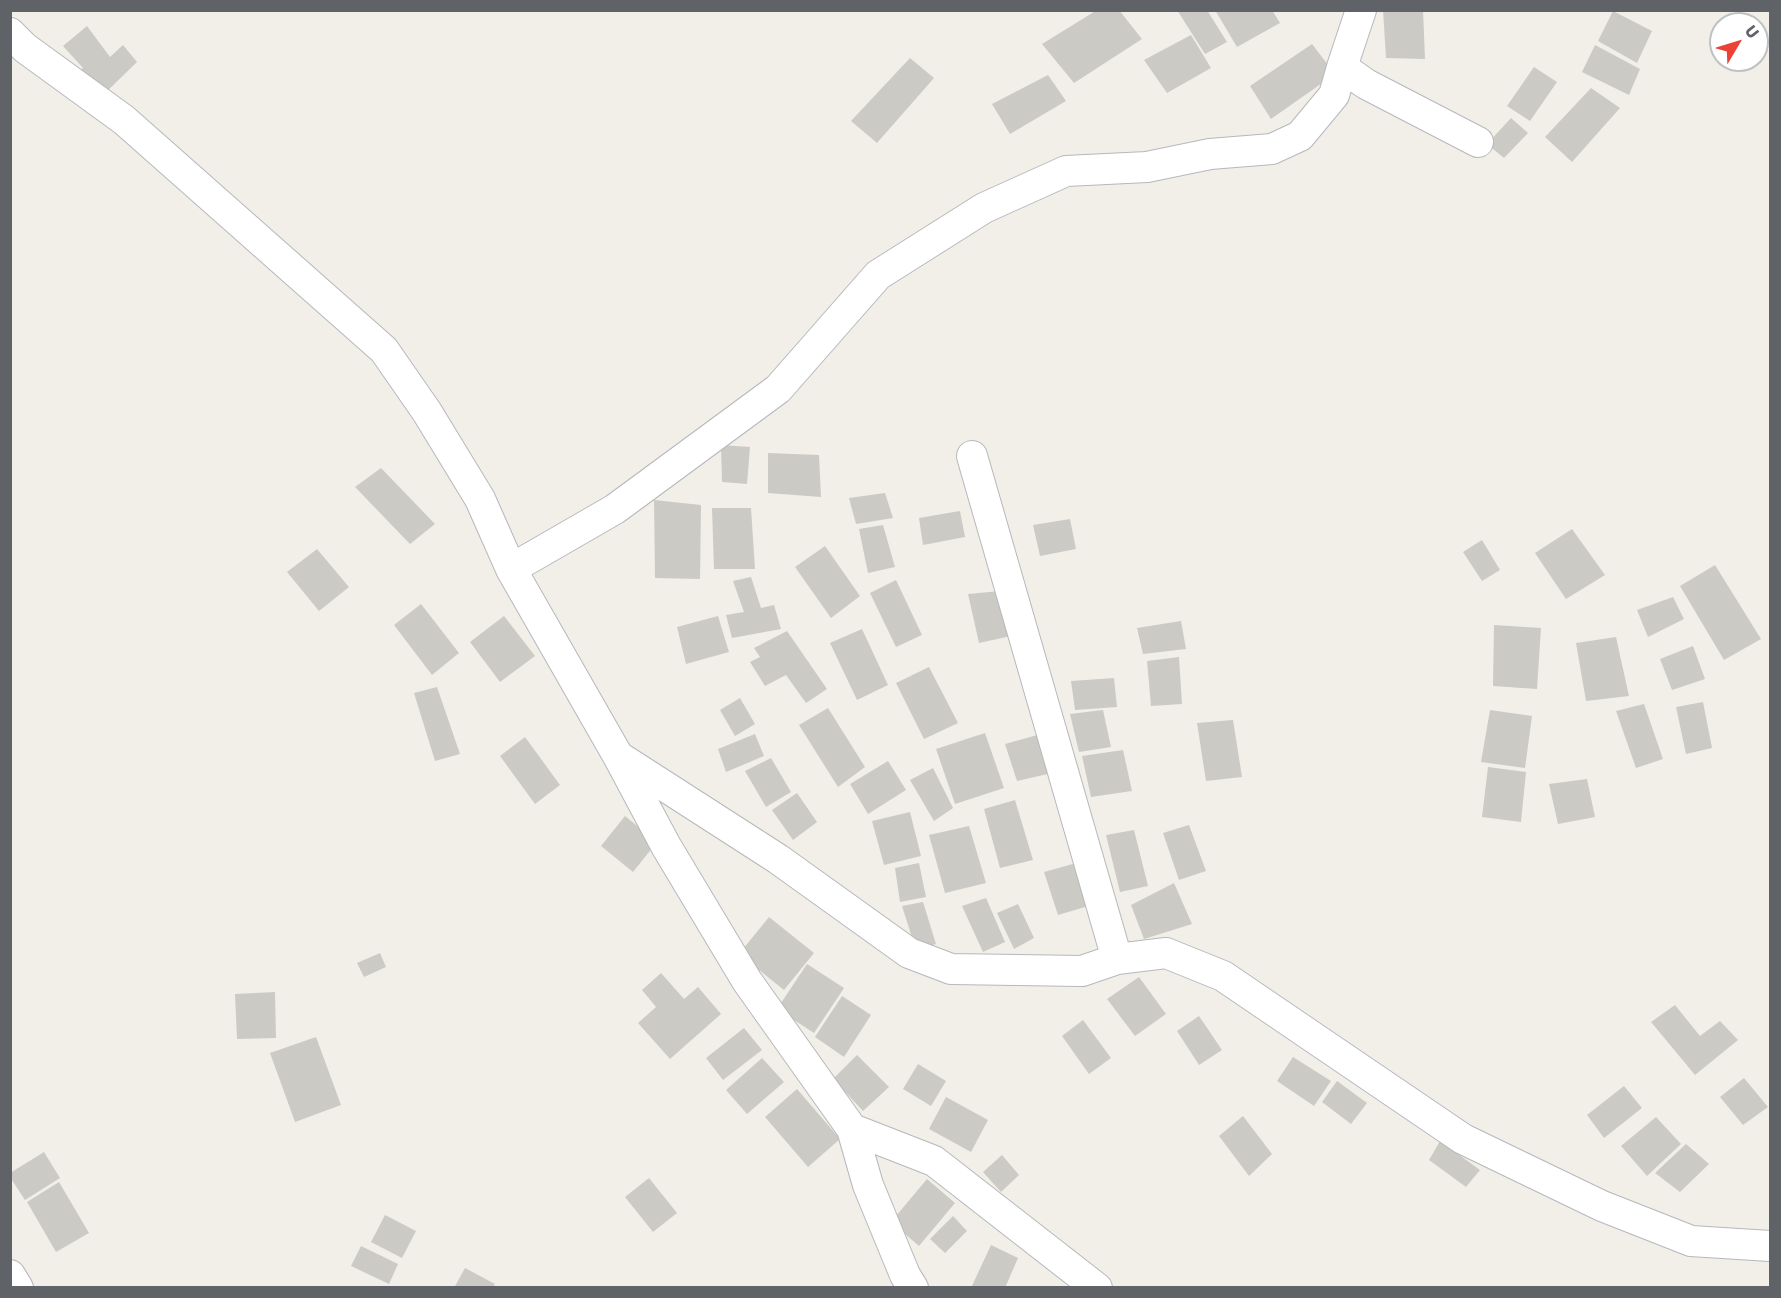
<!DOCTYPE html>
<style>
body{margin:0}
#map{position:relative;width:1781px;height:1298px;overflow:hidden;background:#f1efe8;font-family:Jost,sans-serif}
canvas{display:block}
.frame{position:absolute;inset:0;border:12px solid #5f6368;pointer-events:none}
.north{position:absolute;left:1709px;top:12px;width:60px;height:60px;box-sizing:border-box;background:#fff;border:2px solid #bfc1c3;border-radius:50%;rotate:52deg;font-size:16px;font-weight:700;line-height:24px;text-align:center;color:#5f6368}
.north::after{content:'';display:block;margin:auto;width:21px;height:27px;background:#ea4335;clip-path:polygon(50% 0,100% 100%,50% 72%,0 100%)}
</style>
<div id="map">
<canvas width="1781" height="1298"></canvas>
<div class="frame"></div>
<div class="north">U</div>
</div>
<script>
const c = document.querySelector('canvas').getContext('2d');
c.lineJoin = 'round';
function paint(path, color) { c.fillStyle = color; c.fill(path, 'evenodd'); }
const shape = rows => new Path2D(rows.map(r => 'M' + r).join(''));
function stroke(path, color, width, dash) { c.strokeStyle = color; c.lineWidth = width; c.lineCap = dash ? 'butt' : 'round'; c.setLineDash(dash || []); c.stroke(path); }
paint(shape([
 [1097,10,1119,10,1142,39,1074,83,1042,44],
 [1177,10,1207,10,1227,42,1205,54],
 [1215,10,1272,10,1280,23,1237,47],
 [1383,10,1423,10,1425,59,1386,58],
 [1613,11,1652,31,1637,63,1598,41],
 [87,26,110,57,123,45,137,62,101,97,76,74,83,68,63,46],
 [1191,35,1211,68,1167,93,1144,60],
 [1312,44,1335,74,1271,119,1250,86],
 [1595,45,1640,69,1629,95,1582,72],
 [910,58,934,78,877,143,851,121],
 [1534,67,1557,82,1530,121,1507,106],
 [1048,75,1066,101,1010,134,992,104],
 [1591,88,1620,108,1572,162,1545,137],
 [1511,118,1528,133,1504,158,1487,144],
 [721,445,750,447,747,484,722,482],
 [768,453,819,455,821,497,768,493],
 [381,468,435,524,410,544,355,487],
 [885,493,893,518,856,524,849,498],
 [654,500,701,505,700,579,655,578],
 [712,508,751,508,755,569,714,569],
 [960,511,965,537,923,545,919,518],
 [1070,519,1076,549,1040,556,1033,525],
 [883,525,895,567,868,573,859,529],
 [1572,529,1605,575,1566,599,1535,553],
 [1482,540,1500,570,1482,581,1463,552],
 [825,546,860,596,831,618,795,567],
 [317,549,349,587,319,611,287,572],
 [1715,565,1761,639,1724,660,1680,586],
 [751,577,761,608,774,605,781,629,732,638,726,615,744,612,733,581],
 [896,580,922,635,896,647,870,593],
 [1000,591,1011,636,979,643,968,594],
 [1673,597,1684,619,1648,637,1637,610],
 [421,604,459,653,432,675,394,625],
 [504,616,535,656,500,682,470,642],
 [718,616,729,652,686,664,677,627],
 [1181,621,1186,649,1143,654,1137,628],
 [1494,625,1541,628,1537,689,1493,686],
 [862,629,888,685,857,700,830,643],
 [787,631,827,689,806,703,786,675,765,686,750,662,760,657,754,648],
 [1616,637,1629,696,1586,701,1576,643],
 [1693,646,1705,679,1672,690,1660,659],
 [1179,657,1182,704,1151,706,1147,661],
 [929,667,958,723,924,739,896,683],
 [1114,678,1117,707,1075,710,1071,681],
 [437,687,460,754,435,761,414,693],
 [740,698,755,724,735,736,720,710],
 [1703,702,1712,748,1686,754,1676,707],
 [1644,704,1663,759,1636,768,1616,711],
 [828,708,865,767,838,787,799,725],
 [1103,710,1111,747,1079,752,1070,714],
 [1490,710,1532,716,1525,768,1481,762],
 [1233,720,1242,777,1206,781,1197,723],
 [985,733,1004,788,955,804,936,749],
 [755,734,764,756,726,772,718,749],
 [1041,734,1052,773,1017,781,1005,744],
 [525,737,560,785,535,804,500,756],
 [1123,750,1132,791,1091,797,1082,756],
 [771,758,791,792,766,807,745,771],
 [888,761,906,790,868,814,850,784],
 [1488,767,1526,772,1521,822,1482,817],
 [933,768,953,808,934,821,910,780],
 [1587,779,1595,817,1558,824,1549,784],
 [797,793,817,822,793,840,772,810],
 [1015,800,1033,860,1000,868,984,809],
 [910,812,921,856,884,865,872,821],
 [625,816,657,842,633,872,601,846],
 [1189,825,1206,871,1179,880,1163,833],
 [969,826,986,883,945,893,929,835],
 [1134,830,1148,886,1120,892,1106,835],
 [1080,862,1092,905,1058,915,1044,872],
 [919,863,926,897,900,902,895,868],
 [1174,883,1192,924,1144,939,1131,905],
 [986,898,1005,942,983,952,962,906],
 [923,902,936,944,916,950,902,906],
 [1018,904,1034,938,1014,949,997,913],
 [769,917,814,953,784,990,739,954],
 [380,953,386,967,364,977,357,963],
 [807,964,844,988,814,1033,777,1009],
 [661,973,684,999,698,987,721,1014,670,1059,638,1023,656,1007,642,990],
 [1139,977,1166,1014,1135,1036,1107,999],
 [275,992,276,1038,237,1039,235,994],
 [842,996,871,1015,844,1057,815,1037],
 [1675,1005,1700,1036,1720,1021,1738,1040,1695,1075,1651,1022],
 [1199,1016,1222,1050,1199,1065,1177,1031],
 [1083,1020,1111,1058,1089,1074,1062,1036],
 [744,1028,762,1050,723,1080,706,1058],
 [316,1037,341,1105,295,1122,270,1053],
 [857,1055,889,1087,863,1111,833,1079],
 [1293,1057,1331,1081,1314,1106,1277,1081],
 [762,1058,784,1082,747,1114,726,1090],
 [918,1064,946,1081,931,1106,903,1089],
 [1744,1078,1768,1107,1743,1125,1720,1097],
 [1337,1081,1367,1103,1351,1124,1322,1102],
 [1624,1086,1642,1108,1604,1138,1587,1115],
 [797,1089,840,1139,808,1167,765,1117],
 [946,1097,988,1120,971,1152,929,1129],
 [1243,1116,1272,1154,1249,1176,1219,1136],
 [1656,1117,1681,1144,1647,1176,1621,1146],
 [1440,1141,1480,1170,1466,1187,1429,1160],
 [1686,1144,1709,1164,1680,1192,1655,1173],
 [44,1152,60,1178,25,1200,10,1177,10,1173],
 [1002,1155,1019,1175,1001,1192,983,1172],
 [649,1178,677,1213,653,1232,625,1197],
 [927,1179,955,1203,919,1246,891,1222],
 [59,1182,89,1233,56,1252,27,1202],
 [385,1215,416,1231,402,1258,371,1242],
 [953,1216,967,1231,945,1253,930,1239],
 [991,1245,1018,1258,1005,1288,971,1288],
 [361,1246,398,1264,389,1284,351,1266],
 [465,1268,495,1284,493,1288,454,1288]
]), '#cccac5');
const minor = shape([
 [10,33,25,48,124,120,384,350,427,412,480,499,511,569,618,756,666,846,747,981,852,1129,934,1161,1097,1288],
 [1342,67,1361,10],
 [972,456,1117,959],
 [511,569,615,509,778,389,878,275,984,208,1066,171,1147,167,1210,154,1272,149,1300,136,1334,95,1342,67,1366,84,1478,142],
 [621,758,778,859,909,953,951,969,1082,971,1117,959,1166,953,1223,976,1463,1139,1602,1206,1691,1241,1770,1246],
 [852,1129,868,1185,905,1275,913,1288],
 [10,1275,18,1288]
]);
stroke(minor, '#b5b8bc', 32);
stroke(minor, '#fff', 30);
</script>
